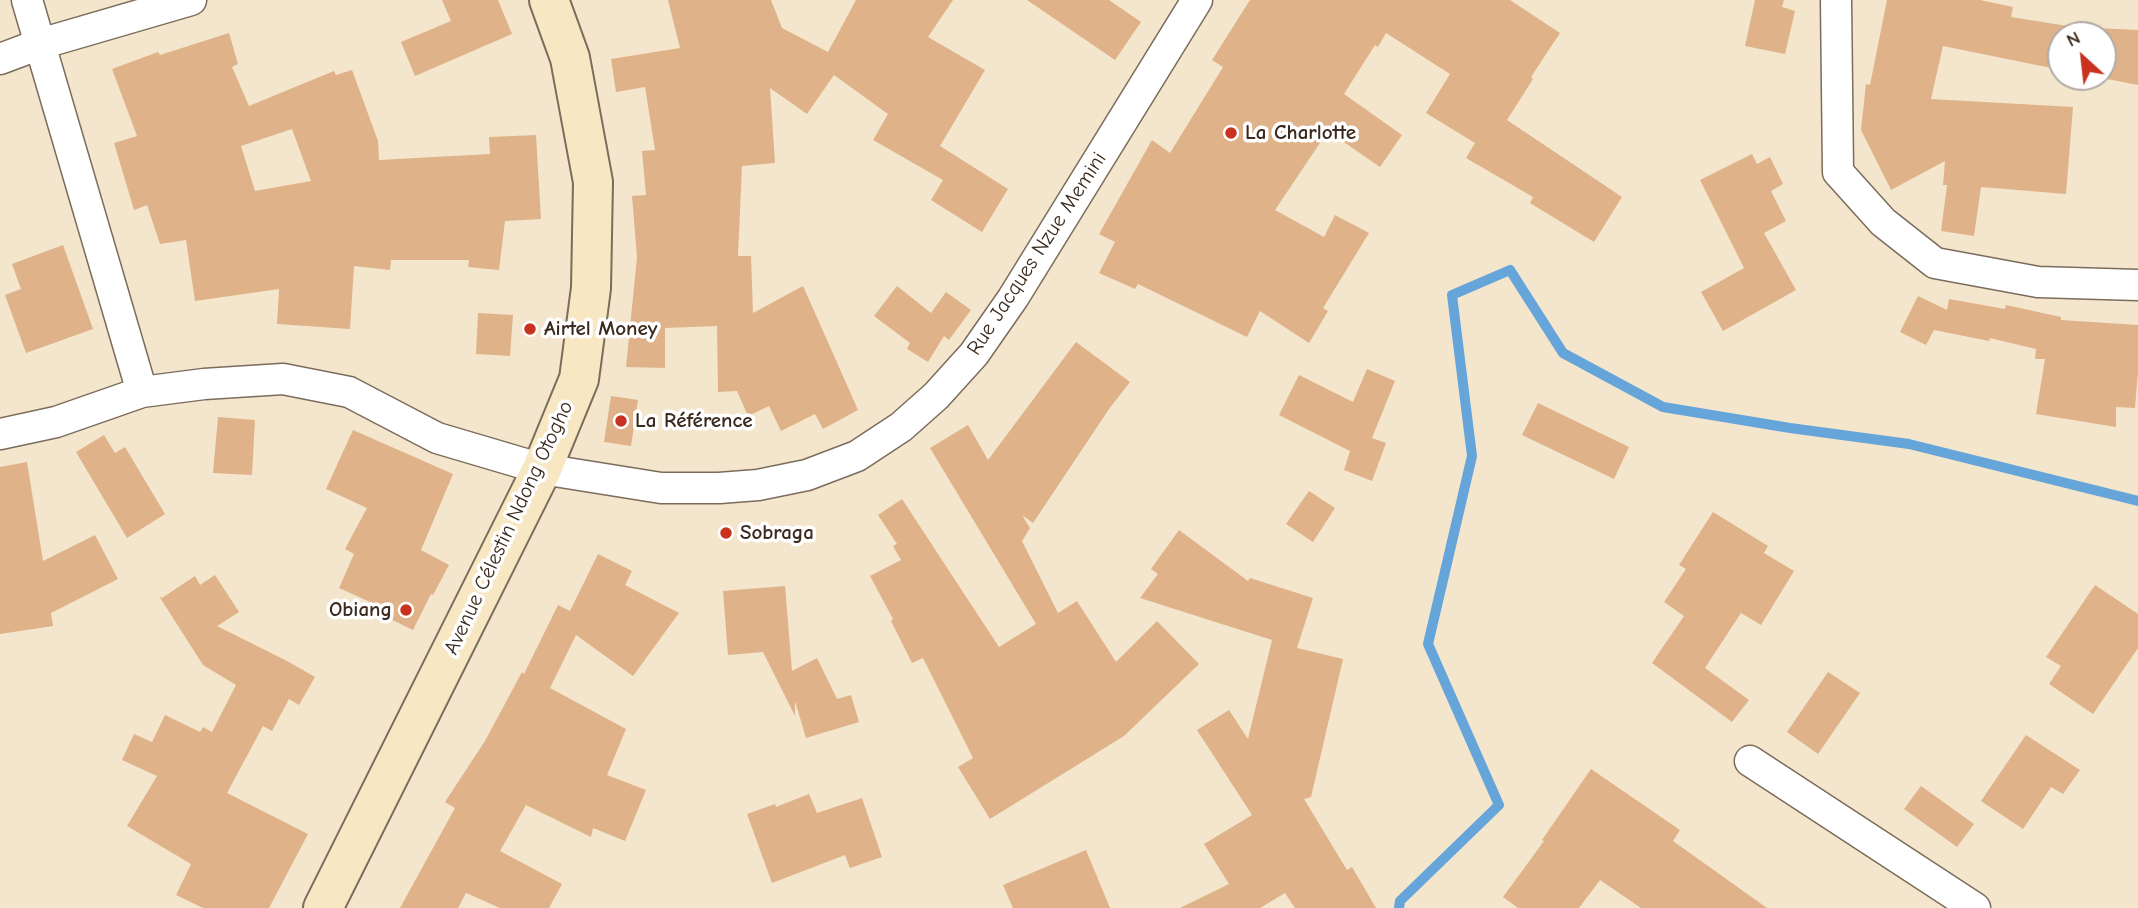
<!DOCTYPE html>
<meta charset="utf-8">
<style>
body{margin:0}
#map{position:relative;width:2138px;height:908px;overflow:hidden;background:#f3e6cc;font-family:"Comic Neue",sans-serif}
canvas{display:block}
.north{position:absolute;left:2047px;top:21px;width:70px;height:70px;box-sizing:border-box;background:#fff;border:2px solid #b1aaa5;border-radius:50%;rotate:333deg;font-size:19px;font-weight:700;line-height:28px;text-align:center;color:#3b2a1e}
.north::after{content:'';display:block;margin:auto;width:24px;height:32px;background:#c8321e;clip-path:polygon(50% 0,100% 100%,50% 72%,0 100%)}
</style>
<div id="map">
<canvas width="2138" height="908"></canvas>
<div class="north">N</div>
</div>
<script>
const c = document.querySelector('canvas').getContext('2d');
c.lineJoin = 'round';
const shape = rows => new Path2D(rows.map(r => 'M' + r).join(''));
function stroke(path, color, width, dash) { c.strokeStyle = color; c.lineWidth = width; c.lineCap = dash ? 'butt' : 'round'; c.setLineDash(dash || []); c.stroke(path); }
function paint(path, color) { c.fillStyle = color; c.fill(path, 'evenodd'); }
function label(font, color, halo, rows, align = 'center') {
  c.font = font + ' "Comic Neue",sans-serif'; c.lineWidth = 7; c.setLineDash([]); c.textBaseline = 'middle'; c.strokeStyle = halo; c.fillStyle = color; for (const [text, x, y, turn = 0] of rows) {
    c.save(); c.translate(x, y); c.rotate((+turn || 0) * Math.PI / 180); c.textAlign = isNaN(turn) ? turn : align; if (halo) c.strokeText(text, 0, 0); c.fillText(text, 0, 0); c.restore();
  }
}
stroke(shape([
 [1399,908,1400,901,1499,805,1428,644,1472,456,1452,295,1510,270,1563,353,1663,407,1790,428,1909,444,2138,501]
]), '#66a5d9', 10);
paint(shape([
 [442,0,498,0,512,34,415,76,401,42,451,21],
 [668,0,771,0,782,28,828,52,856,0,953,0,928,37,985,70,940,146,1008,189,982,232,931,200,943,180,873,140,888,114,834,75,807,114,770,88,775,163,742,166,738,256,751,256,753,313,803,286,858,410,823,429,815,414,781,431,769,406,748,416,737,391,718,392,717,326,665,328,665,368,626,367,637,257,632,196,646,195,642,151,655,150,645,87,616,92,611,59,680,48],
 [1027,0,1109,0,1141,22,1115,60],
 [1250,0,1510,0,1560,33,1531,77,1533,79,1507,120,1622,197,1594,242,1530,203,1533,197,1466,158,1475,143,1426,113,1450,74,1386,33,1378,47,1375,45,1344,94,1402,135,1380,167,1328,131,1275,210,1324,237,1335,215,1369,233,1323,308,1328,311,1309,343,1260,311,1247,337,1138,284,1135,289,1099,273,1115,242,1099,234,1152,140,1170,153,1223,67,1212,60],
 [1755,0,1784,0,1782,7,1795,11,1785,54,1745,46],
 [1887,0,1980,0,2013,7,2011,17,2074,27,2138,30,2138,85,2097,77,2103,77,2103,35,2061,35,2061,70,1943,46,1931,99,2073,107,2066,194,1981,187,1974,236,1941,231,1947,185,1943,185,1945,161,1891,190,1861,130,1866,84,1870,85],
 [229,33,238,64,232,67,249,106,334,71,336,75,352,70,378,141,379,160,490,154,489,137,536,135,541,219,505,221,499,270,468,267,469,260,391,260,390,270,354,266,350,329,277,324,279,289,195,301,186,240,160,244,147,205,134,210,114,143,137,136,112,69,158,52,160,55],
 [292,129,311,181,255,191,241,146],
 [1752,154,1757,164,1770,157,1783,184,1771,191,1786,221,1764,233,1796,290,1723,331,1701,292,1744,268,1700,180],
 [63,245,93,329,26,353,5,295,21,289,12,264],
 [897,286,931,313,946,292,971,310,949,340,944,336,928,362,907,349,910,343,874,316],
 [1918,296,1947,310,1949,299,2005,309,2006,305,2061,317,2061,320,2138,325,2138,372,2135,408,2116,407,2116,427,2036,414,2045,359,2035,359,2036,349,1990,338,1989,341,1934,330,1926,345,1900,332],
 [478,313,513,315,510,356,476,354],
 [1076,342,1130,382,1109,409,1033,523,1022,515,1030,528,1022,541,1058,613,1077,601,1116,662,1157,621,1199,664,1124,736,990,819,958,767,973,758,923,658,912,663,891,621,893,619,870,576,901,560,893,546,897,544,878,515,902,499,999,647,1036,624,930,448,968,425,988,460],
 [1367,369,1395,381,1372,438,1386,443,1372,481,1344,470,1350,451,1279,415,1299,375,1353,402],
 [611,396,638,400,631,446,604,442],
 [1538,403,1629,447,1614,479,1522,435],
 [218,417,255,420,252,475,213,473],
 [353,430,453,474,421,550,449,565,433,595,431,594,413,630,376,612,379,606,339,588,354,554,345,549,367,508,326,489],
 [104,435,115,453,125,447,165,514,127,538,76,452],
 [27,462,43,561,95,535,118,579,51,613,53,626,0,634,0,467],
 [1309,491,1335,508,1313,542,1286,524],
 [1713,512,1768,546,1764,553,1794,571,1761,625,1741,613,1705,668,1749,700,1732,722,1652,663,1684,616,1664,602,1686,569,1679,565],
 [1179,530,1248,581,1250,578,1313,598,1297,648,1343,659,1311,797,1304,799,1347,870,1352,867,1376,908,1295,908,1285,893,1260,908,1180,908,1229,884,1204,844,1252,815,1197,730,1229,710,1248,739,1272,640,1140,598,1158,574,1151,569],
 [598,554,632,571,625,585,679,613,633,676,576,635,550,688,626,729,607,775,646,790,625,841,593,828,591,837,526,805,500,851,562,884,549,908,500,908,466,893,458,908,400,908,455,808,445,802,485,741,522,672,524,674,558,605,570,611],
 [215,575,239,612,217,626,287,661,315,677,299,705,289,699,272,731,263,726,227,793,308,834,269,908,203,908,176,895,191,864,127,826,157,776,122,760,134,734,152,742,165,715,200,732,203,727,212,732,236,685,203,665,159,596,162,598,195,576,200,585],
 [2095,585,2138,614,2138,648,2093,714,2049,684,2061,666,2046,657],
 [785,586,792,671,817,658,837,699,851,695,859,722,806,738,795,701,795,716,763,652,728,655,723,591],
 [1828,672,1860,693,1818,754,1787,732],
 [2026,735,2080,770,2063,794,2051,787,2023,829,1981,801],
 [1591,769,1680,830,1673,841,1767,908,1641,908,1600,880,1579,908,1518,908,1503,897,1544,841,1542,840],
 [1921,786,1974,824,1957,847,1904,809],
 [809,794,817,813,862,798,882,857,850,868,845,855,772,883,747,814,775,804,776,807],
 [1086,850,1110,908,1013,908,1003,885]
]), '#dfb28a');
const minor = shape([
 [27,0,142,392],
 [1836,0,1838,172,1883,222,1935,263,2038,282,2138,285],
 [0,59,40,44,191,0],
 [0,434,56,422,142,392,204,384,283,379,349,392,437,438,542,469,661,488,719,488,758,485,807,475,857,456,901,427,936,396,974,354,1013,298,1197,0],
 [1750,761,1975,908]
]);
const secondary = shape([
 [323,908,542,469,579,379,591,288,593,182,570,58,549,0]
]);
stroke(minor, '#7b6c5b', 33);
stroke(secondary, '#7b6c5b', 42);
stroke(minor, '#fff', 30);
stroke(secondary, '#f7e8c3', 38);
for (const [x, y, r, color] of [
 [1231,133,7,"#c8321e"],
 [530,329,7,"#c8321e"],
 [621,421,7,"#c8321e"],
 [726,533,7,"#c8321e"],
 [406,610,7,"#c8321e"]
]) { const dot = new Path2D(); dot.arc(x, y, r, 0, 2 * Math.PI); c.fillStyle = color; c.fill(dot); stroke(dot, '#fff', 2.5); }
label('bold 21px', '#3b2a1e', '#fff', [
 ["La Charlotte",1245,133],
 ["Airtel Money",544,329],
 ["La Référence",635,421],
 ["Sobraga",740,533],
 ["Obiang",392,610,"right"]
], 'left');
label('21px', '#3b2a1e', '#fff', [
 ["Rue Jacques Nzue Memini",1037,254,-57],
 ["Avenue Célestin Ndong Otogho",509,528,-65]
]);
</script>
